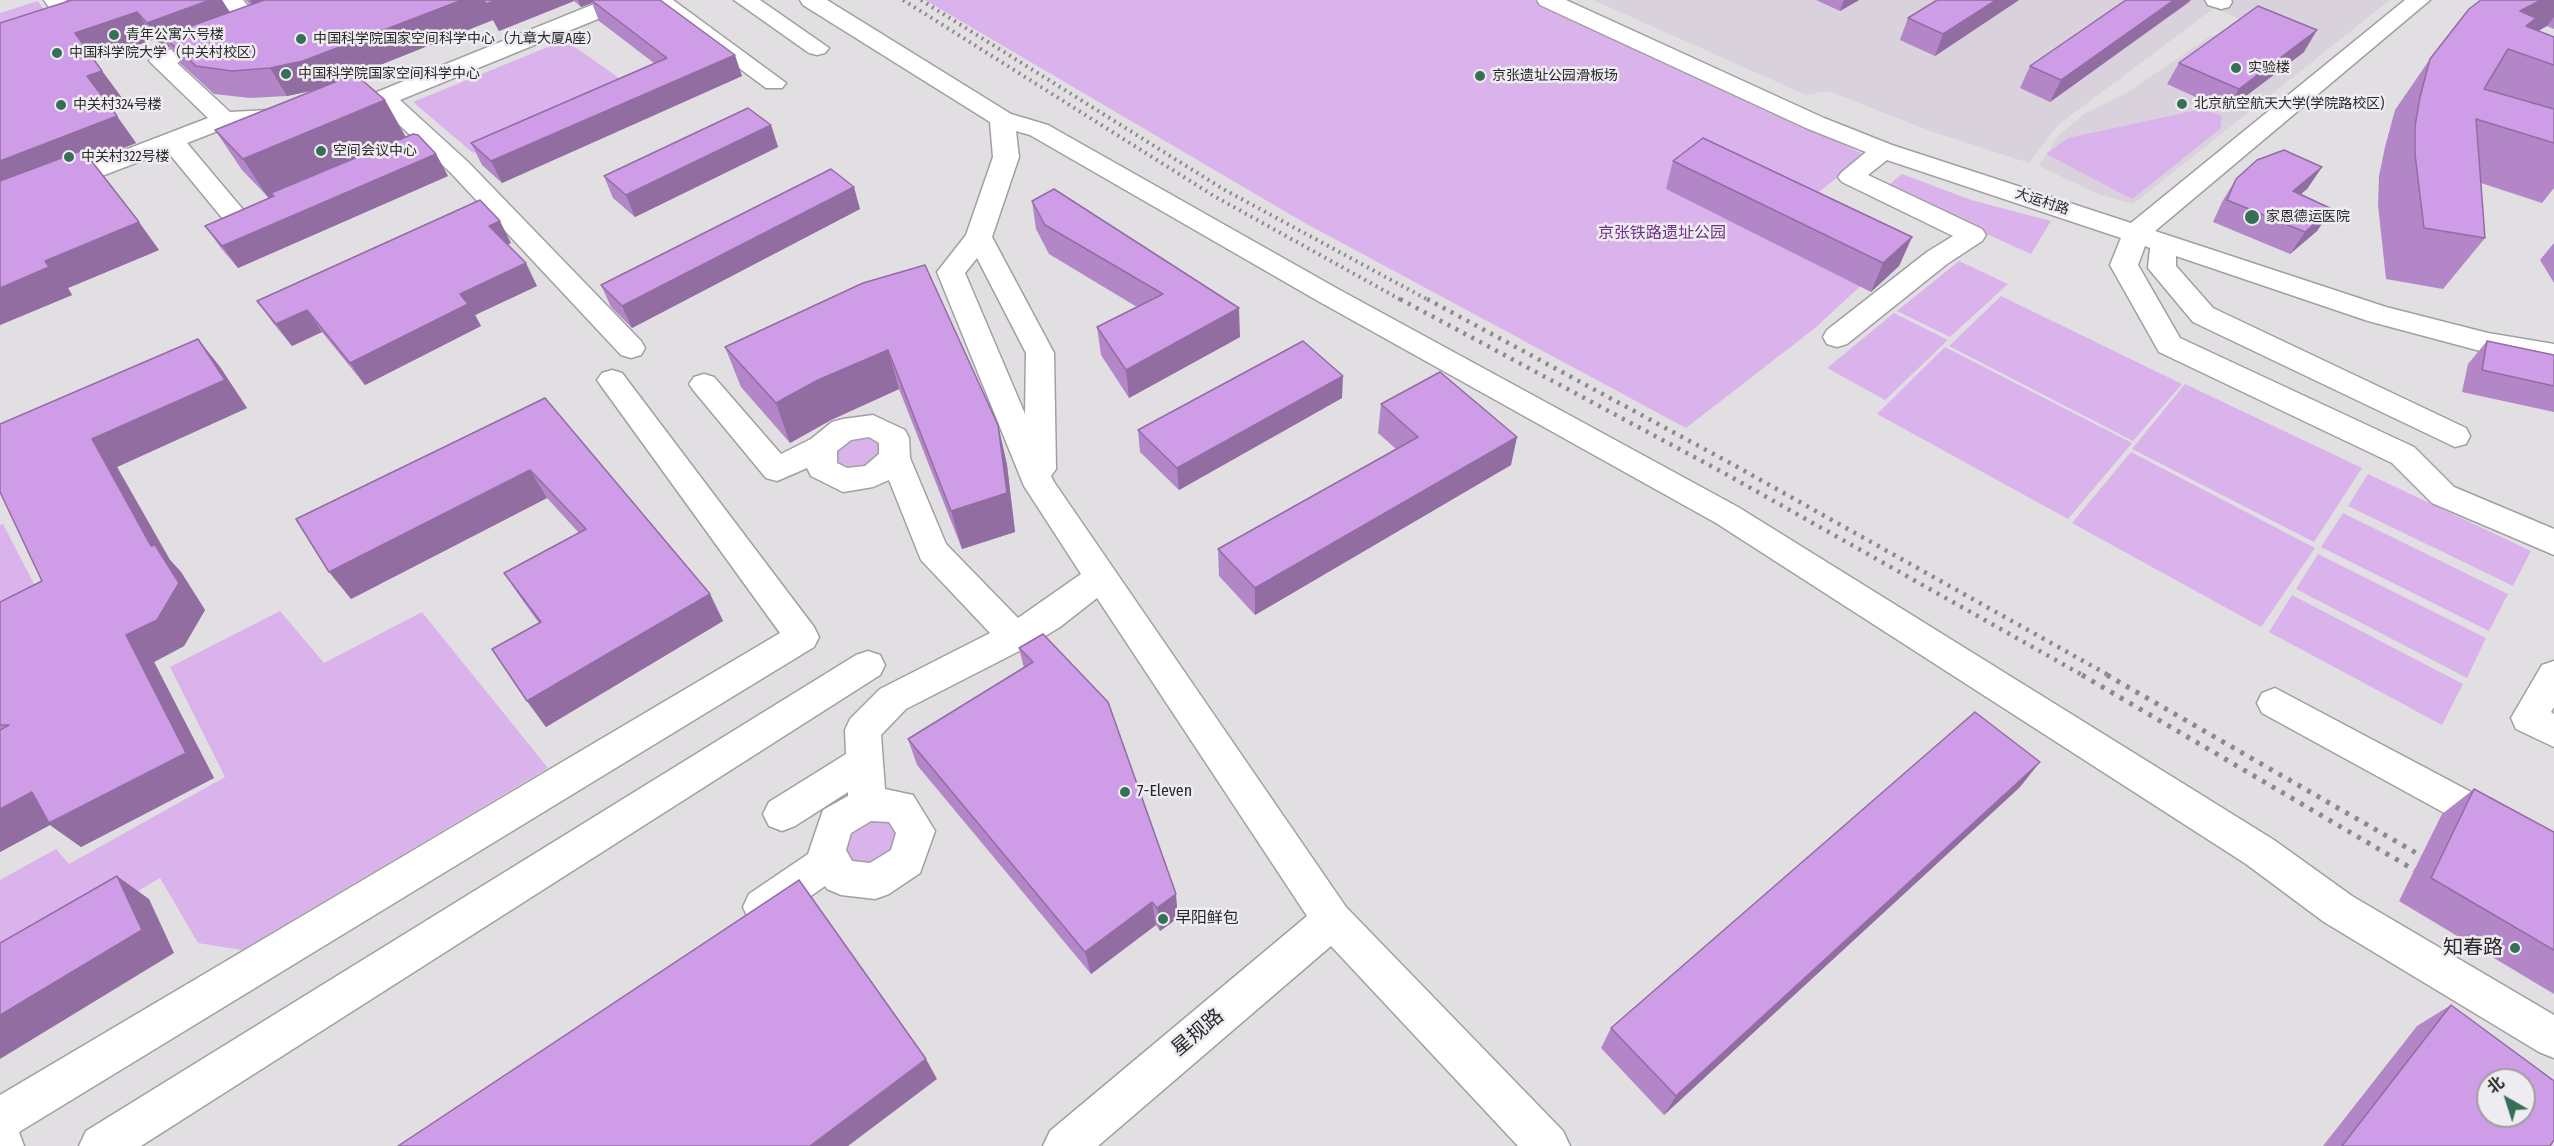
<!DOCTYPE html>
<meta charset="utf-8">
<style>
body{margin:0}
#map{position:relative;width:2554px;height:1146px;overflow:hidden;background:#e2dfe3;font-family:"Fira Sans Condensed","Noto Sans SC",sans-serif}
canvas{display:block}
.north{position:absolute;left:2476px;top:1068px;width:60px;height:60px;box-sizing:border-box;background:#efecf1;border:2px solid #a09ea1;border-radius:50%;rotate:321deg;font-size:16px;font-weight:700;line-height:24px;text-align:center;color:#2a292a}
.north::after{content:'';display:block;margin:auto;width:21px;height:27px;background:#366f58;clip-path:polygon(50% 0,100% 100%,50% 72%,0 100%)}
</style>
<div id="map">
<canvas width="2554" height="1146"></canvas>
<div class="north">北</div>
</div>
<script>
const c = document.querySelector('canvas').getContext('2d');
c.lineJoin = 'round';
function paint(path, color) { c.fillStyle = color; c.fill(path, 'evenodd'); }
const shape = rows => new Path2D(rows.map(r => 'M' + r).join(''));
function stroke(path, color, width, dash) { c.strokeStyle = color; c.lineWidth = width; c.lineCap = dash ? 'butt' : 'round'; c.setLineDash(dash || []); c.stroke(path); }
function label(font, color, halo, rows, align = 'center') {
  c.font = font + ' "Fira Sans Condensed","Noto Sans SC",sans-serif'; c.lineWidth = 5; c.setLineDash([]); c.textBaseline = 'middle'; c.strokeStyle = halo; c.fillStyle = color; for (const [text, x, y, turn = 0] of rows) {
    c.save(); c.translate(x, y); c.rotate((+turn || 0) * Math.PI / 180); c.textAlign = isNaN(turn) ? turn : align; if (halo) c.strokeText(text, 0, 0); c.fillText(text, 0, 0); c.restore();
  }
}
paint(shape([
 [1593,0,2390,0,2133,204,2098,194,2039,166,2058,136,2084,114,2128,92,2209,37,2245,26,2247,22,2214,8,2059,124,2029,163,1930,131,1828,91,1806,95]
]), '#d9d2dd');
paint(shape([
 [925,0,1539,0,1865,155,1819,192,1914,237,1815,328,1686,428,1303,222],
 [38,1,45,12,0,27,0,13],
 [565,40,626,83,473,153,413,102],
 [2202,109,2222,116,2220,129,2132,199,2046,154,2068,138],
 [1902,174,1971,200,2051,221,2031,254,1885,188],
 [1959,261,2008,284,1950,337,1897,311],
 [2001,296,2182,384,2133,441,1949,346],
 [1894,313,1948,340,1885,400,1827,368],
 [1945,347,2132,443,2068,519,1877,414],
 [2185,384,2362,468,2314,542,2132,449],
 [867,437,880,444,881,457,868,468,850,471,837,464,836,451,849,440],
 [2131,452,2315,548,2261,627,2072,523],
 [2368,474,2531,551,2513,586,2348,506],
 [2343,513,2508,594,2489,631,2321,547],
 [3,524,48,611,0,635,0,525],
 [2318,554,2486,638,2467,678,2296,589],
 [2292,595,2463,684,2442,725,2269,632],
 [280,611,324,663,422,612,548,768,242,950,198,943,160,878,0,973,0,880,56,849,69,864,225,777,170,667],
 [883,815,899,825,900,844,885,861,862,866,845,855,845,835,860,819]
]), '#dab3ec');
const minor = shape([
 [44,0,66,0,82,23,79,28,71,30,63,28,44,0],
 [220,0,243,0,265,26,262,31,177,63,230,112,289,109,298,111,301,116,298,121,289,123,228,127,187,143,245,212,269,203,278,205,282,211,278,217,250,230,241,232,232,230,167,151,0,215,0,198,208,118,149,61,153,56,240,24,220,0],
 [604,0,635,0,632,5,400,100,468,162,641,341,645,348,641,355,631,358,621,355,450,172,379,106,340,114,331,112,328,107,331,102,377,92,604,0],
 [647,0,673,0,786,83,782,88,766,88,647,0],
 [734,0,760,0,829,48,825,53,817,55,809,53,734,0],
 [800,0,827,0,1011,114,1048,125,1338,289,1738,507,2274,840,2352,896,2554,1015,2554,1058,2539,1052,2324,922,2246,864,1716,523,1318,301,1030,135,1016,131,1019,157,992,237,1054,353,1056,469,1051,476,1054,482,1346,907,1563,1131,1570,1146,1518,1146,1331,946,1098,1146,1043,1146,1050,1131,1307,916,1097,598,1060,627,1027,647,906,709,881,735,885,789,913,795,935,831,920,873,889,894,875,899,841,895,827,889,825,886,777,920,763,925,749,920,743,907,749,894,808,854,823,810,848,796,848,792,795,826,782,831,769,826,763,814,769,802,846,754,845,730,850,719,880,689,990,633,921,560,889,480,873,487,843,492,811,476,807,468,777,481,766,478,694,391,689,384,694,377,704,374,714,377,781,454,811,439,832,422,843,419,873,415,905,430,909,438,910,458,946,544,1018,618,1081,574,1024,486,937,272,966,235,993,157,990,122,803,5,800,0],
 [977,258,1026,353,1025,414,965,273,977,258],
 [869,437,879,443,879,454,865,466,847,468,837,463,837,451,851,440,869,437],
 [871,821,889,822,896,833,891,850,870,863,852,861,846,850,851,833,871,821],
 [1537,0,1566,0,1824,118,1892,145,2131,223,2405,0,2430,0,2155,231,2386,307,2488,333,2554,344,2554,364,2488,353,2368,321,2176,256,2176,266,2213,308,2466,428,2470,436,2466,444,2455,447,2193,322,2148,268,2150,248,2145,246,2138,265,2180,338,2414,447,2454,487,2554,529,2554,555,2432,503,2392,463,2159,352,2110,265,2121,238,1887,160,1868,175,1982,229,1986,235,1982,241,1947,264,1847,344,1837,347,1827,344,1823,337,1827,330,1927,252,1953,236,1842,182,1838,177,1842,172,1866,152,1806,128,1540,5,1537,0],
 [2205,0,2231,0,2232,2,2229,7,2221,9,2208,5,2205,0],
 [612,370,622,373,814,627,819,637,814,647,19,1132,24,1146,0,1146,0,1095,780,633,602,387,597,380,602,373,612,370],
 [868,651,880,655,885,665,880,675,141,1146,79,1146,86,1131,856,655,868,651],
 [2554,661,2554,707,2551,712,2554,714,2554,747,2516,729,2511,718,2542,665,2554,661],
 [2275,688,2554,836,2554,873,2262,713,2257,703,2262,693,2275,688]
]);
stroke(minor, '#a29fa3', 3);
paint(minor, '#fff');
stroke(shape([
 [903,0,1214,196,1403,301],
 [921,0,1223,189,1430,301]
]), '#8b898b', 4, [2, 4.5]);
stroke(shape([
 [1400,299,1724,473,2084,676],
 [1427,299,1732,464,2110,676]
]), '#8b898b', 4.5, [3, 6]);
stroke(shape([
 [2082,675,2428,878],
 [2107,675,2437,865]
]), '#8b898b', 5, [4, 7]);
paint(shape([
 [222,0,230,12,250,5,246,0,660,0,742,76,502,183,482,165,471,143,654,63,599,21,592,3,581,7,574,1,499,31,493,20,356,74,385,100,406,137,436,154,448,176,238,268,221,248,205,226,269,198,242,170,215,130,315,90,287,96,250,98,214,94,181,64,170,47,164,49,155,39,94,60,122,98,107,103,136,143,91,161,159,250,68,288,72,295,0,325,0,23],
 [1816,0,1859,0,1840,11],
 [1937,0,2019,0,1935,56,1900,40,1908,18],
 [2554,0,2554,29,2547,26,2538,31,2554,37,2554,188,2542,203,2481,183,2485,238,2443,289,2386,279,2378,205,2379,176,2385,147,2395,110,2430,59],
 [2191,1,2050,102,2020,88,2030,66],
 [2304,52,2226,111,2167,84,2179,63],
 [771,125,778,147,635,217,613,198,604,176],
 [1673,161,1912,237,1899,266,1871,292,1666,189],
 [2322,167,2307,189,2301,194,2332,209,2317,231,2290,254,2213,222,2222,202,2236,179],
 [1032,201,1240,337,1129,398,1101,355,1097,327,1137,307,1049,254,1036,229],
 [860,209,632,328,611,307,601,285],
 [511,243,507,245,537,286,475,315,481,326,365,385,322,332,292,346,273,323,257,301],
 [2554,243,2554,283,2540,260],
 [863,283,998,425,1007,465,1015,532,962,549,899,389,831,420,790,443,741,387,725,347],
 [198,339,220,367,247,408,117,467,170,560,181,572,205,610,184,646,154,662,214,778,81,847,50,825,0,852,0,602,42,581],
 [2487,341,2554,355,2554,412,2462,392,2468,364],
 [545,398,710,594,723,621,546,727,527,701,539,623,523,601,504,573,579,533,547,498,351,599],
 [1342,398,1179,490,1140,452,1138,430],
 [1381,404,1511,465,1255,615,1219,576,1218,549,1396,449,1378,433],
 [1043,634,1178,918,1160,931,1156,925,1091,974,917,765,908,739,1024,668,1019,648],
 [2020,787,1664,1115,1601,1048,1611,1028],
 [2474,789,2554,832,2554,994,2399,901,2442,814],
 [2451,1005,2550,1146,2323,1146,2417,1026]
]), '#b286c7');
paint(shape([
 [210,0,222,0,236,23,163,36,170,47,164,49,147,23],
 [250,0,297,0,259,14],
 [462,0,573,0,574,1,499,31,493,20,320,89,287,96,270,68],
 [578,0,591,0,592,3,581,7],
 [1844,0,1859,0,1840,11],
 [1996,0,2019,0,1935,56,1943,34],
 [2174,0,2191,0,2050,102,2061,80],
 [2541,0,2554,0,2554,17,2547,26,2518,42,2520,11],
 [137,12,155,39,94,60,75,33],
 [2317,30,2304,52,2226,111,2239,89],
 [735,55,742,76,502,183,491,161],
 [102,71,122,98,107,103,87,76],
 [385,100,407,140,271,193,273,197,269,199,243,159],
 [117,116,136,143,0,197,0,161],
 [771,125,778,147,635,217,626,195],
 [436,154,448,176,238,268,222,246],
 [2322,167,2307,189,2278,213,2293,191],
 [854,187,860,209,632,328,622,306],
 [2332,209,2317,231,2290,254,2305,232],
 [500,221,511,243,500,248,489,226],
 [139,222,159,250,68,288,72,295,0,325,0,288,45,261],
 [1912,237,1899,266,1871,292,1883,263],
 [526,263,537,286,475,315,481,326,365,385,350,363,460,294],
 [1239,308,1240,337,1129,398,1126,370],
 [307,310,322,332,292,346,276,324],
 [198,339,220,367,247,408,117,467,170,560,181,572,205,610,184,646,154,662,214,778,81,847,50,825,0,852,0,809,126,635,151,546,92,439],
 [888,350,899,389,831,420,790,443,776,403,818,380],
 [1343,376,1342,398,1179,490,1177,468],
 [998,425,1007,465,1015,532,962,549,951,511],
 [1517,437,1511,465,1255,615,1255,588],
 [530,470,547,498,351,599,329,572],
 [710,594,723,621,546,727,527,701],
 [2040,762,2020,787,1664,1115,1676,1096],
 [117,876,149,899,174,953,0,1059,0,1015],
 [1176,894,1178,918,1160,931,1157,908],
 [1152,902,1156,925,1091,974,1085,952],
 [926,1059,937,1079,848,1146,810,1146]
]), '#916da2');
const building = shape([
 [72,0,210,0,147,23,137,12,75,33,102,71,87,76,117,116,0,161,0,23,72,0],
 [264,0,462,0,303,61,270,68,232,71,196,66,163,36,264,0],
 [484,0,496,0,486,4,484,0],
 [591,0,660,0,735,55,491,161,471,143,667,58,591,0],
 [1937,0,1996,0,1943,34,1908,18,1937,0],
 [2126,0,2174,0,2061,80,2030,66,2126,0],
 [2481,0,2541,0,2520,11,2536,18,2526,26,2554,37,2554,65,2508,49,2484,89,2554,109,2554,143,2476,119,2485,238,2424,228,2415,154,2415,126,2420,97,2430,59,2469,9,2481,0],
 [2258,6,2317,30,2239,89,2179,63,2258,6],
 [355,74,385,100,243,159,215,130,355,74],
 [748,108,771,125,626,195,604,176,748,108],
 [413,134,418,135,436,154,222,246,205,226,274,196,271,193,413,134],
 [1703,138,1912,237,1883,263,1673,161,1703,138],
 [83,150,139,222,45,261,49,267,0,288,0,181,83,150],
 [2284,150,2322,167,2293,191,2332,209,2305,232,2227,200,2236,179,2257,160,2284,150],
 [831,169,854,187,622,306,601,285,831,169],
 [1054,189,1239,308,1126,370,1097,327,1163,294,1045,225,1032,201,1054,189],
 [480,200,500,221,489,226,526,263,460,294,468,304,350,363,307,310,276,324,257,301,480,200],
 [925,265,998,425,1007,493,951,511,888,350,818,380,776,403,725,347,863,283,925,265],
 [198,339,225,380,92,439,151,546,155,545,179,583,157,620,126,635,186,753,49,823,32,792,0,809,0,730,9,725,0,725,0,602,42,581,0,492,0,424,198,339],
 [1303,341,1343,376,1177,468,1138,430,1303,341],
 [2487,341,2554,355,2554,386,2482,370,2487,341],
 [1440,372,1517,437,1255,588,1218,549,1418,437,1381,404,1440,372],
 [545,398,710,594,527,701,492,649,541,622,504,573,586,529,530,470,329,572,296,519,545,398],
 [1043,634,1108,702,1176,894,1157,908,1152,902,1085,952,908,739,1033,662,1019,648,1043,634],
 [1975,712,2040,762,1676,1096,1611,1028,1975,712],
 [2474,789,2554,832,2554,950,2431,878,2474,789],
 [117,876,142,930,0,1015,0,943,117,876],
 [799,880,926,1059,810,1146,398,1146,799,880],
 [2451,1005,2554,1081,2554,1140,2550,1146,2342,1146,2451,1005],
 [2488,1080,2524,1080,2524,1116,2488,1116,2488,1080]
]);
paint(building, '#cf9ce7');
stroke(building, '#916da2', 1.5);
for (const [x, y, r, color] of [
 [114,35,6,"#366f58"],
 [301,39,6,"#366f58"],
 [57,53,6,"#366f58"],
 [2236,68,6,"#366f58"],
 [286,74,6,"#366f58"],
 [1480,76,6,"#366f58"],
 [2182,104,6,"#366f58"],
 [61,105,6,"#366f58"],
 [321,151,6,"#366f58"],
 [69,157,6,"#366f58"],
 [2252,217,8,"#366f58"],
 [1125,792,6,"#366f58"],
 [1163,919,6,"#366f58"],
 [2515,948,6,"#366f58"]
]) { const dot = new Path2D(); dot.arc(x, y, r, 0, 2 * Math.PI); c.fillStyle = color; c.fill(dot); stroke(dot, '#efecf1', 2); }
label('14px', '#2a292a', '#efecf1', [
 ["青年公寓六号楼",126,35],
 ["中国科学院国家空间科学中心（九章大厦A座）",313,39],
 ["中国科学院大学（中关村校区）",69,53],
 ["实验楼",2248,68],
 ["中国科学院国家空间科学中心",298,74],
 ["京张遗址公园滑板场",1492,76],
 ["北京航空航天大学(学院路校区)",2194,104],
 ["中关村324号楼",73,105],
 ["空间会议中心",333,151],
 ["中关村322号楼",81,157],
 ["家恩德运医院",2266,217]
], 'left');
label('14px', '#2a292a', '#efecf1', [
 ["大运村路",2042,202,18]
]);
label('16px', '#703189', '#efecf1', [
 ["京张铁路遗址公园",1662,234]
]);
label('16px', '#2a292a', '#efecf1', [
 ["7-Eleven",1137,792],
 ["早阳鲜包",1175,919]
], 'left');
label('20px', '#2a292a', '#efecf1', [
 ["知春路",2503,948]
], 'right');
label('20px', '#2a292a', '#efecf1', [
 ["星规路",1198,1033,-40]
]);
</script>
